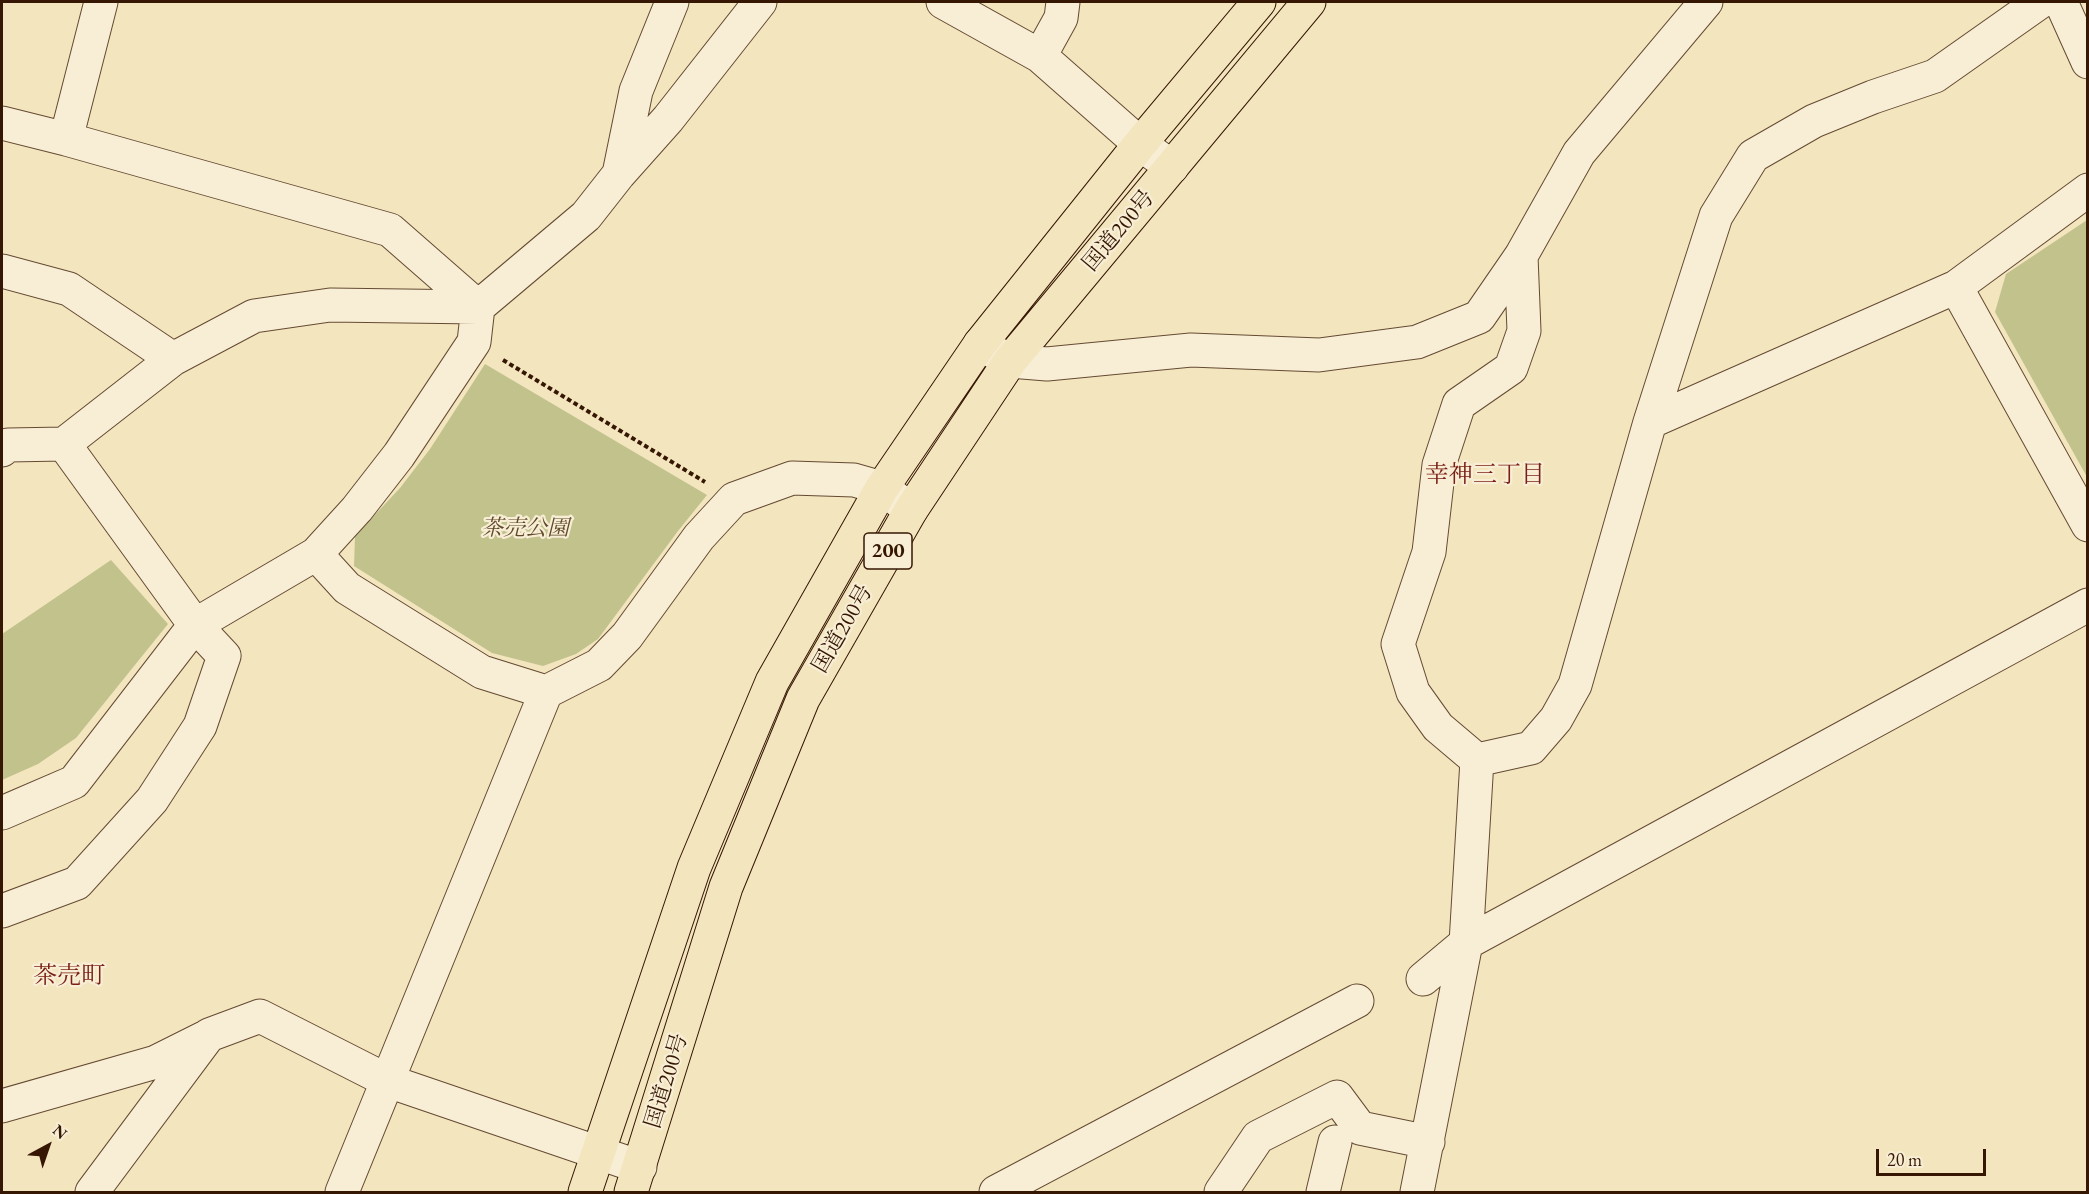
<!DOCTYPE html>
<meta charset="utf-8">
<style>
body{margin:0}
#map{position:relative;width:2089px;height:1194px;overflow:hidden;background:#f3e5be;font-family:"EB Garamond",serif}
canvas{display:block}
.frame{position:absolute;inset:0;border:3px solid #361703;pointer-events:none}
.north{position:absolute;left:18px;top:1116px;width:60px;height:60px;-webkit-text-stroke:4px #f7eed5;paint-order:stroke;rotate:40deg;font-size:16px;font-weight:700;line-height:24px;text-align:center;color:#361703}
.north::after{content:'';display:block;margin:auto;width:21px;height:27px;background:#361703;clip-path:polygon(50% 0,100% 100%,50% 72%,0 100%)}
.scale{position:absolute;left:1876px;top:1149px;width:110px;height:27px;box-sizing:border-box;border:3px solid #361703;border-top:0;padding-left:8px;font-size:18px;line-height:21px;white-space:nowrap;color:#361703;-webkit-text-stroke:4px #f7eed5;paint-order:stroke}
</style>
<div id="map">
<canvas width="2089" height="1194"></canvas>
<div class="frame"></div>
<div class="north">N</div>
<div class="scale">20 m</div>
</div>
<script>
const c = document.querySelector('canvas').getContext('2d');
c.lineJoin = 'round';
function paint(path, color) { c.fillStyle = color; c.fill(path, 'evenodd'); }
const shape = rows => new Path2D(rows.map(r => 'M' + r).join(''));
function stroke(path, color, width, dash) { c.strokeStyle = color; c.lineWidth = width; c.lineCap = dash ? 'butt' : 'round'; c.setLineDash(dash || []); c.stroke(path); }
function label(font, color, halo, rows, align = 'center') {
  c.font = font + ' "EB Garamond","Noto Serif JP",serif'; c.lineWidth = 4.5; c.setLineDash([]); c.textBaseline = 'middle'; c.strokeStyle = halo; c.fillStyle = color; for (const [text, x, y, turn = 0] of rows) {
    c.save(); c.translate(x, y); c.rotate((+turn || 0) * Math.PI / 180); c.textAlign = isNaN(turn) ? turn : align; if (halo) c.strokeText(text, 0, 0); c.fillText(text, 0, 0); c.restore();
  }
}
paint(shape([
 [2087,220,2087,477,1995,312,2006,274],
 [485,364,707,495,678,531,598,639,576,654,543,666,492,653,354,566,355,536,400,488,430,449],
 [111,560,168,624,76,738,38,764,2,780,2,634]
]), '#c2c28d');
const minor = shape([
 [943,2,1040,56,1140,144,1172,167],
 [2061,2,2088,62],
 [1040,56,1061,18,1063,2],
 [2,123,66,139,390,230,478,307],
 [66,139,101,2],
 [619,174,636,91,672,2],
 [2,271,69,289,173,359],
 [1956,287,2088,525],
 [980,344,1010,361,1047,364,1191,350,1319,355,1417,342,1479,317,1521,256,1579,153,1706,2],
 [1650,422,1956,287,2088,190],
 [2,450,8,445,64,444,173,359,254,316,330,305,478,307],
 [316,554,347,588,482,672,546,692],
 [1477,760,1531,748,1556,719,1575,685,1650,422,1716,216,1753,156,1814,121,1873,97,1935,76,2040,2],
 [1477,760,1438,727,1413,692,1398,644,1429,552,1439,465,1459,404,1511,368,1524,331,1521,256],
 [2,813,74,782,195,625,316,554,357,509,399,455,474,342,478,307,586,216,619,174,668,119,760,2],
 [2,911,77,883,152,800,200,726,224,656,195,625,64,444],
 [1423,979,1466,943,2088,605],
 [2,1106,156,1062,204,1038],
 [92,1192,209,1035,260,1016,388,1081,640,1167],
 [342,1192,546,692,599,665,627,636,699,537,734,499,792,478,854,480,882,488,911,510],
 [996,1192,1357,1001],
 [1221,1192,1258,1137,1337,1097,1360,1128,1428,1142],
 [1323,1192,1335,1142],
 [1417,1192,1466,943,1477,760]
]);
const highway = shape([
 [585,1192,694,868,772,682,882,488,980,344,1140,144,1259,2],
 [631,1192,726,887,803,699,911,510,1010,361,1309,2]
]);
stroke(minor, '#654a32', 35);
stroke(highway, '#361703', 35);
stroke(shape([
 [503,360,705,482]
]), '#361703', 4, [4.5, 3]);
stroke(minor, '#f7eed5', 33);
stroke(highway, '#f3e5be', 33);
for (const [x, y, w] of [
 [888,551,48]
]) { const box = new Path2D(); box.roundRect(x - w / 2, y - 18, w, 36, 4.5); c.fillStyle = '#f7eed5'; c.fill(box); stroke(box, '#361703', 1.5); }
label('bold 21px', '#361703', null, [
 ["200",888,551]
]);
label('22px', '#361703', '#f7eed5', [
 ["国道200号",1119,231,-50],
 ["国道200号",843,629,-60],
 ["国道200号",667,1081,-73]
]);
label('italic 22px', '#604a2c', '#f7eed5', [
 ["茶売公園",525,529]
]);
label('24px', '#7a1f14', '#f7eed5', [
 ["幸神三丁目",1485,475],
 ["茶売町",69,976]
]);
</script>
